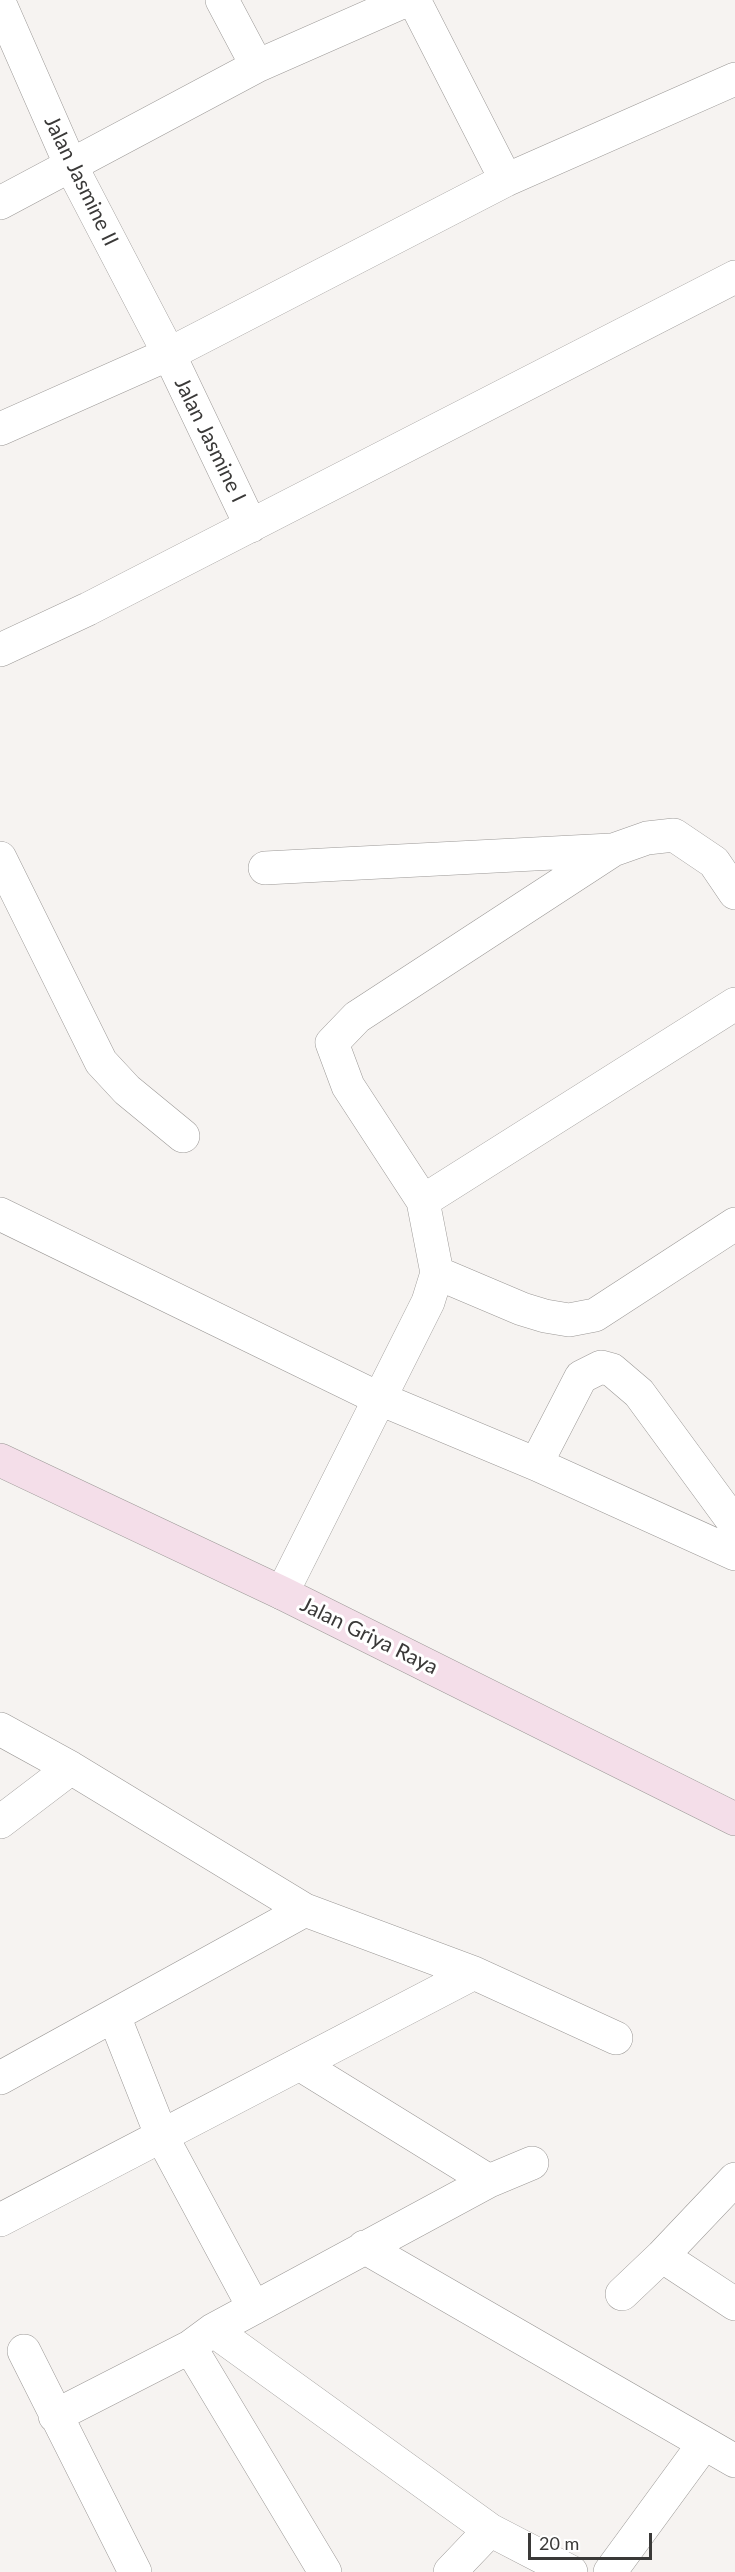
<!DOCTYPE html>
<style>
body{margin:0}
#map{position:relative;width:735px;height:2572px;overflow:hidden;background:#f6f3f1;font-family:Lato,sans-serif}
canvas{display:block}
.scale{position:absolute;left:528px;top:2533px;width:124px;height:27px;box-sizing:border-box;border:3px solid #3a3938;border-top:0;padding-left:8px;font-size:18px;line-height:21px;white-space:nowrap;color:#3a3938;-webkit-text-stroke:4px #fff;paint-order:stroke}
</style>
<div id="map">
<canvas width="735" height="2572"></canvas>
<div class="scale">20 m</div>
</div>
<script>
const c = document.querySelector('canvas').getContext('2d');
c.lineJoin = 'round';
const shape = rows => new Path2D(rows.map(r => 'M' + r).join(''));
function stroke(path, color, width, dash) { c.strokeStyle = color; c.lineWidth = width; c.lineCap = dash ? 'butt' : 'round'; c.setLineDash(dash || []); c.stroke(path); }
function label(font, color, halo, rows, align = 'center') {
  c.font = font + ' Lato,sans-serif'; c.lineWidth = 6; c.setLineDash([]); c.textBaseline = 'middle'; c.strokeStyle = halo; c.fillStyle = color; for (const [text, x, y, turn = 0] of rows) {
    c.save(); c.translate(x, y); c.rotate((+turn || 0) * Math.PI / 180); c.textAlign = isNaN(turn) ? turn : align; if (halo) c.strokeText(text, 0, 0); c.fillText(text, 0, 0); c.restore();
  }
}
const street = shape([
 [222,0,257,66],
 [414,0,506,180],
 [0,4,71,166,169,354,251,526],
 [0,203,257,66,407,0],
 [0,429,169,354,506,180,735,79],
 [0,650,88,609,735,277],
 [0,858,101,1062,127,1090,183,1136],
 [265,868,611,850],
 [423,1201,735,1004],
 [0,1214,378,1398,536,1464,735,1554],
 [437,1273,522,1309,545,1316,569,1320,595,1315,735,1224],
 [536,1464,581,1377,601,1367,612,1370,639,1393,735,1524],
 [282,1593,428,1302,437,1273,423,1201,348,1086,332,1043,357,1017,613,850,647,838,674,835,714,862,735,893],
 [0,1729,71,1768,305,1910,474,1973,616,2038],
 [0,1822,71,1768],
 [114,2016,162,2137,254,2308],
 [301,2065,489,2181,532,2163],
 [0,2078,305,1910],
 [0,2220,474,1973],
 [364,2247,735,2461],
 [662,2256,735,2304],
 [622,2294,662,2256,735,2179],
 [213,2330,490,2530,571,2572],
 [190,2347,325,2572],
 [24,2351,135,2572],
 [55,2416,190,2347,213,2330,489,2181],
 [450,2572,490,2530],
 [610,2572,703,2445]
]);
const secondary = shape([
 [0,1460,282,1593,735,1819]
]);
stroke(street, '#9b9896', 34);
stroke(secondary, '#9b9896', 34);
stroke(street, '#fff', 33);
stroke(secondary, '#f4dee9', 33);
label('21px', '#3a3938', '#fff', [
 ["Jalan Jasmine II",81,181,64],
 ["Jalan Jasmine I",210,440,64],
 ["Jalan Griya Raya",369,1636,26]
]);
</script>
